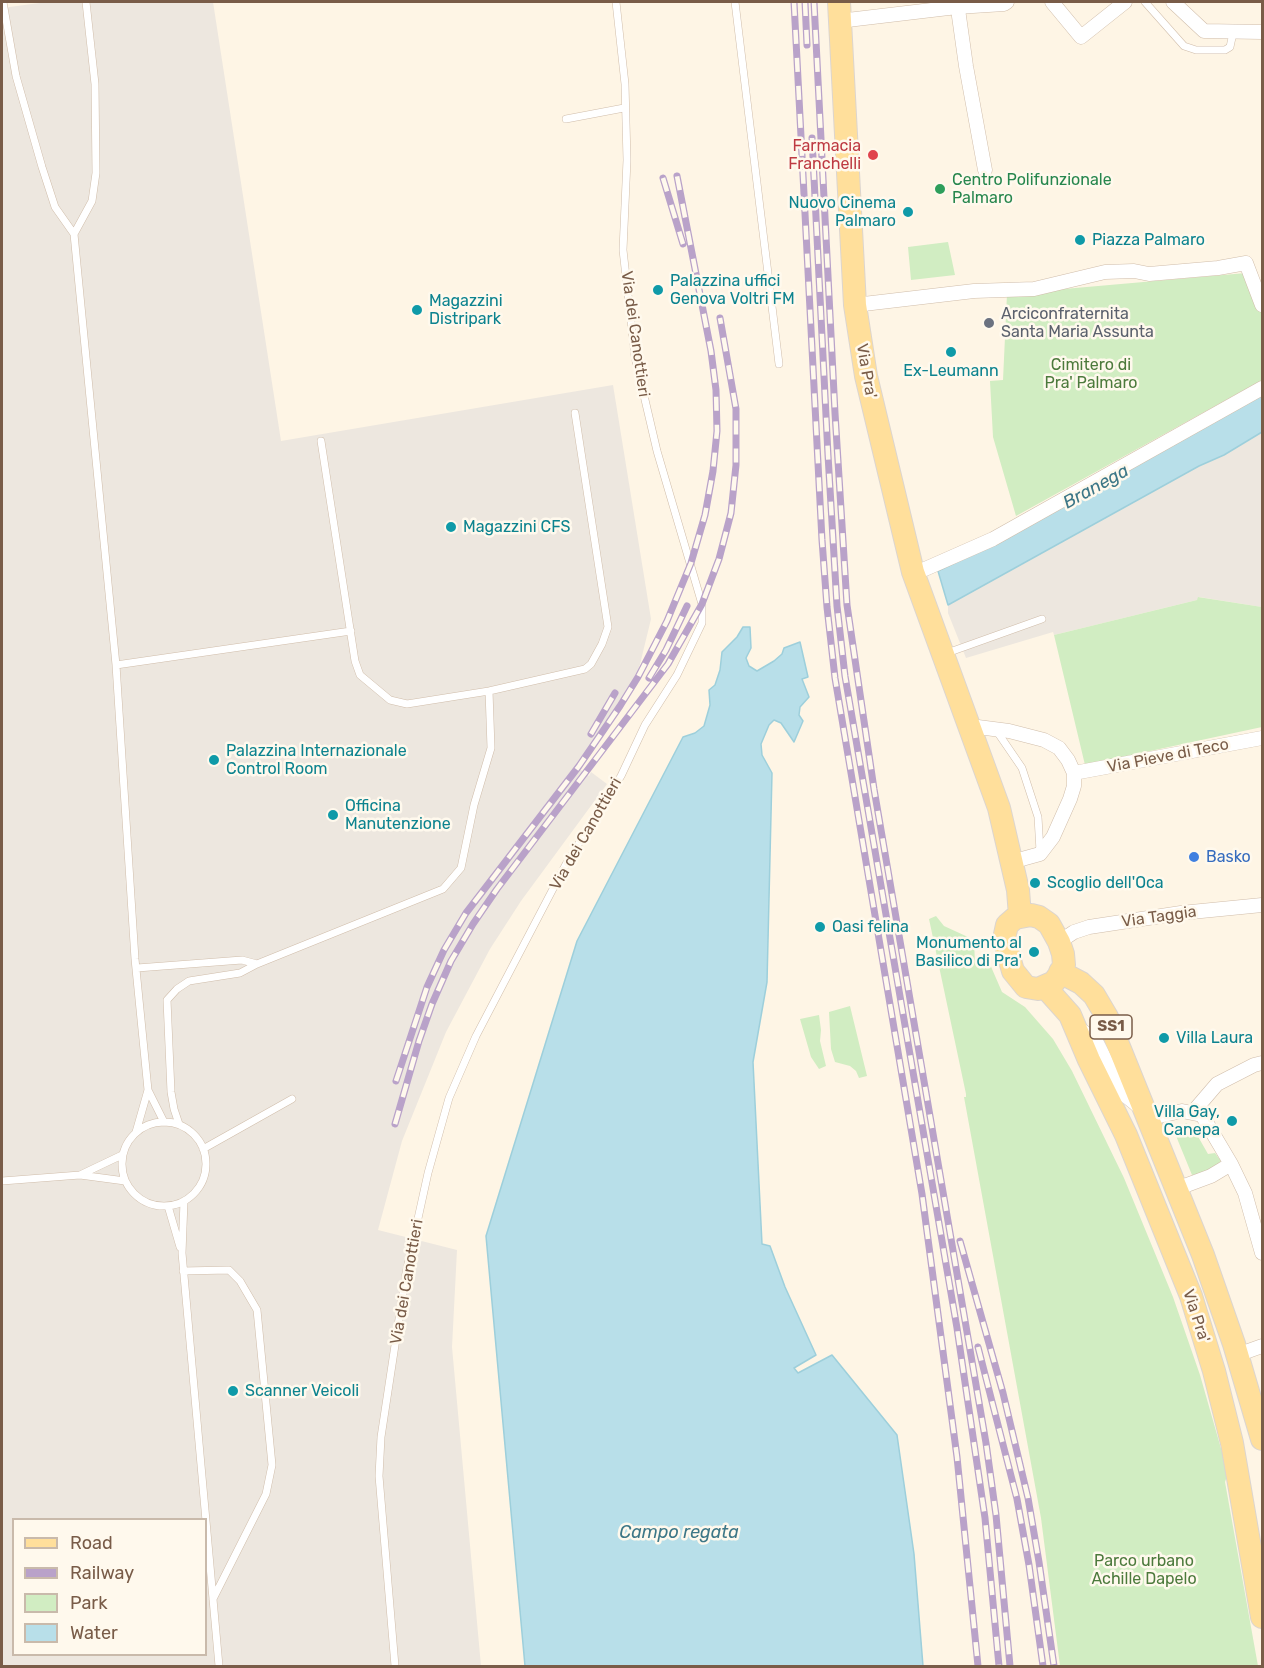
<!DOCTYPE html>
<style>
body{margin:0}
#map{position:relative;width:1264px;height:1668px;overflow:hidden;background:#fef5e5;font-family:Rubik,sans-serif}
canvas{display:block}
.frame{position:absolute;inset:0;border:3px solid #795c48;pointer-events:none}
.legend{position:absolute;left:12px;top:1518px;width:195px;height:138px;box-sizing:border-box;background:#fff9ed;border:2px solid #c9baab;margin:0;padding:8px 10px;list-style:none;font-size:18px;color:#795c48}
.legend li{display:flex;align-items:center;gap:12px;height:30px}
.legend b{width:30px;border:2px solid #c9baab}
</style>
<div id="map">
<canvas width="1264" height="1668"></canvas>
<div class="frame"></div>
<ul class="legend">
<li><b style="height:8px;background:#ffdf9b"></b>Road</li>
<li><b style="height:8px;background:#b9a2c9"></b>Railway</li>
<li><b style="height:16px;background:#d1edc2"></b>Park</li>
<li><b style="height:16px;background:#b8dfe9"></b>Water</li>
</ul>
</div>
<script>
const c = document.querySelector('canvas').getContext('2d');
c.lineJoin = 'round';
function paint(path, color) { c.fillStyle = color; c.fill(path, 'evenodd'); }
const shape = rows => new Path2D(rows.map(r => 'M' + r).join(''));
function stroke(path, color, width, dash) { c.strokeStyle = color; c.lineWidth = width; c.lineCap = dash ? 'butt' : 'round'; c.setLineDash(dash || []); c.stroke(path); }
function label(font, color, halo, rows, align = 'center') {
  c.font = font + ' Rubik,sans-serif'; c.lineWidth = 5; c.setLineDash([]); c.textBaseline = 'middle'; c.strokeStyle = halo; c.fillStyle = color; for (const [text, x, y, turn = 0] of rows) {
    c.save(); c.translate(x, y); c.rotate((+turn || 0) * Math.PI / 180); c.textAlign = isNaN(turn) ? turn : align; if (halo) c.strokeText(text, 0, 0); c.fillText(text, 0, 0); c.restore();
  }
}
paint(shape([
 [47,2,213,2,281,441,613,385,651,619,634,689,578,768,589,776,591,772,607,784,521,901,490,949,446,1032,402,1141,378,1230,457,1250,452,1347,481,1666,2,1666,2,8],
 [14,1520,206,1520,206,1654,14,1654],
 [1262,432,1262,607,1199,597,1197,600,1054,635,1053,632,966,658,948,613,948,605,1199,466,1224,455]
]), '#ede7df');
paint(shape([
 [948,242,955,275,911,280,908,247],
 [1246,273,1262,315,1262,380,1016,516,993,437,990,381,1003,380,1007,294],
 [1198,597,1262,607,1262,727,1085,765,1054,635,1197,600],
 [936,916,944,926,968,937,974,942,975,962,989,962,1002,992,1025,1007,1053,1039,1072,1071,1124,1178,1173,1297,1200,1375,1228,1473,1225,1482,1258,1666,1060,1666,1041,1518,964,1097,966,1097,966,1094,929,919],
 [850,1006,867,1076,859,1078,856,1071,850,1066,835,1062,831,1049,829,1012],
 [819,1015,821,1030,820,1041,826,1066,819,1069,811,1057,800,1019],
 [1186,1123,1192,1126,1208,1154,1215,1153,1221,1161,1211,1171,1192,1175,1174,1131]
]), '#d1edc2');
const water = shape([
 [1262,394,1262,432,1224,455,1199,466,948,605,938,571,997,542,1262,394],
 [743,627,750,627,751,648,746,658,749,666,757,671,774,661,782,654,784,648,800,642,808,677,802,679,809,697,800,707,799,715,803,721,794,742,781,723,774,720,769,725,761,744,762,755,772,773,767,982,753,1062,762,1244,770,1246,785,1287,816,1355,794,1368,798,1373,832,1355,897,1435,914,1554,923,1666,525,1666,486,1236,577,941,683,737,695,733,704,726,710,705,709,690,715,685,720,670,722,652,737,637,743,627]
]);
paint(water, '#b8dfe9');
stroke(water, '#9dcfdb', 1.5);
const lane = shape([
 [3,2,16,76,42,167,55,207,74,234,116,665,135,959,148,1090,136,1132],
 [735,2,779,364],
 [1145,2,1184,46,1196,50,1225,50,1230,47,1233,33],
 [566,119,624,108],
 [74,234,92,201,96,173,95,84,86,2],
 [321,441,355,661,360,675,390,700,407,704,489,691,585,669,591,664,602,644,608,627,575,413],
 [947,653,1042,619],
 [116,665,351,631],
 [996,730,1022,768,1038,817,1040,851],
 [137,968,242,960,257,964],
 [148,1090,164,1122],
 '122 1164a42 42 0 1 1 84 0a42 42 0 1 1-84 0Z',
 [179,1124,174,1109,171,1092,167,1000,177,989,189,981,240,973,257,964,443,889,461,868,474,805,491,748,489,691],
 [203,1149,292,1099],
 [80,1175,122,1155],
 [2,1181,80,1175,125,1181],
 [184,1201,182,1253,219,1666],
 [168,1206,180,1247],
 [183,1271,229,1270,240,1281,257,1310,272,1465,266,1494,213,1599],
 [395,1666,379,1476,381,1437,406,1273,428,1173,449,1098,476,1036,566,864,621,776,645,725,677,675,702,623,702,604,657,451,635,357,623,250,627,160,625,84,616,2]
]);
const street = shape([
 [957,2,966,66,985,170],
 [1052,2,1081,37,1125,2],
 [1173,2,1204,31,1262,32],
 [839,21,957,7,1004,4,1007,2],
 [855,305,974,291,1034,289,1105,272,1134,271,1149,274,1218,268,1246,263,1262,305],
 [913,572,925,569,993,539,1262,388],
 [970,726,1009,731,1044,740,1059,748,1068,760,1074,773,1074,786,1070,799,1053,837,1040,854,1011,862],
 [1074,773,1262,738],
 [1059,942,1074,932,1089,927,1181,913,1262,905],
 [1077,1031,1084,1032,1096,1041,1121,1092,1147,1113,1159,1116,1182,1111,1202,1115,1231,1164,1245,1193,1262,1253],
 [1193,1112,1217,1084,1254,1065,1262,1063],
 [1176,1189,1211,1176,1231,1164],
 [1237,1355,1262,1346]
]);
const primary = shape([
 [839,2,855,305,866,376,913,572,999,808,1018,890,1020,916],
 [1031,915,1039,917,1049,924,1059,942,1063,954,1064,965,1059,975,1054,982,1038,989,1026,987,1013,971,1004,939,1007,925,1015,918,1031,915],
 [1060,972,1081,983,1094,995,1107,1017,1203,1255,1234,1344,1262,1439],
 [1045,987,1070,1015,1089,1060,1126,1135,1191,1296,1214,1371,1232,1443,1262,1617]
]);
stroke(lane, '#d0bdaa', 8);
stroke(street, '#d0bdaa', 15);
stroke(primary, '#dcd5cf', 24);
stroke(lane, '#fff', 7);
stroke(street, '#fff', 14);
stroke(primary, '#ffdf9b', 22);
const rail = shape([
 [794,2,822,540,827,607,835,678,922,1194,957,1457,978,1666],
 [805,2,807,45],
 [814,2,835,413,847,605,874,789,986,1443,996,1515,1010,1666],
 [812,138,828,455,837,606,845,676,957,1328,985,1518,999,1666],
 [663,178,683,244],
 [649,678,666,650,687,606],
 [591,734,615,693],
 [396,1081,427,987,444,950,466,913,579,766,620,706,638,677,667,621,691,563,705,515,713,471,717,431,716,390,711,351,677,176],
 [395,1124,419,1041,432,1004,451,961,473,924,497,889,668,664,702,604,719,559,731,513,736,465,736,409,720,318],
 [960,1241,1003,1393,1028,1498,1039,1562,1054,1666],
 [978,1347,1017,1499,1029,1565,1043,1666]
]);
stroke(rail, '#b9a2c9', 7);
stroke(rail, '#fff9ed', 4.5, [14]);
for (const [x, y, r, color] of [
 [873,155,6,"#e0444e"],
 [940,189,6,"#2e9e5b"],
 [908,212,6,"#0f9aa8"],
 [1080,240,6,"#0f9aa8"],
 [658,290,6,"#0f9aa8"],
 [417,310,6,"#0f9aa8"],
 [989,323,6,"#6b7280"],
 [951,352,6,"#0f9aa8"],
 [451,527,6,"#0f9aa8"],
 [214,760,6,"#0f9aa8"],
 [333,815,6,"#0f9aa8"],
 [1194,857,6,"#3f7fe0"],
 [1035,883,6,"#0f9aa8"],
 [820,927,6,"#0f9aa8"],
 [1034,952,6,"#0f9aa8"],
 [1164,1038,6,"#0f9aa8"],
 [1232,1121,6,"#0f9aa8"],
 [233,1391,6,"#0f9aa8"]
]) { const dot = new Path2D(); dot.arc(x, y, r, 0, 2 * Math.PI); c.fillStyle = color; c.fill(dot); stroke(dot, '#fff9ed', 2); }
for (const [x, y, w] of [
 [1111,1027,42]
]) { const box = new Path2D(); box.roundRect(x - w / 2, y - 12, w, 24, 4.5); c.fillStyle = '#fff9ed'; c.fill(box); stroke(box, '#795c48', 1.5); }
label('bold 15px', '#795c48', null, [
 ["SS1",1111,1027]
]);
label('16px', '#be3a42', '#fff9ed', [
 ["Farmacia",861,146],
 ["Franchelli",861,164]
], 'right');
label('16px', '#27864d', '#fff9ed', [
 ["Centro Polifunzionale",952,180],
 ["Palmaro",952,198]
], 'left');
label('16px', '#0d838f', '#fff9ed', [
 ["Nuovo Cinema",896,203,"right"],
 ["Palmaro",896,221,"right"],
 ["Piazza Palmaro",1092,240],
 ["Palazzina uffici",670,281],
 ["Genova Voltri FM",670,299],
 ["Magazzini",429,301],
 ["Distripark",429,319],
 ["Ex-Leumann",951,371,"center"],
 ["Magazzini CFS",463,527],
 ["Palazzina Internazionale",226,751],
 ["Control Room",226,769],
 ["Officina",345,806],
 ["Manutenzione",345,824],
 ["Scoglio dell'Oca",1047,883],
 ["Oasi felina",832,927],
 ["Monumento al",1022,943,"right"],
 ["Basilico di Pra'",1022,961,"right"],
 ["Villa Laura",1176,1038],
 ["Villa Gay,",1220,1112,"right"],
 ["Canepa",1220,1130,"right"],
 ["Scanner Veicoli",245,1391]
], 'left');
label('16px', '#5b616d', '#fff9ed', [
 ["Arciconfraternita",1001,314],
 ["Santa Maria Assunta",1001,332]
], 'left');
label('16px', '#795c48', '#fff9ed', [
 ["Via dei Canottieri",635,334,82],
 ["Via Pra'",866,371,80],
 ["Via Pieve di Teco",1168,756,-11],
 ["Via dei Canottieri",586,834,-60],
 ["Via Taggia",1159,917,-8],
 ["Via dei Canottieri",407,1282,-80],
 ["Via Pra'",1196,1316,72]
]);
label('16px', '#4c7a3c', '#fff9ed', [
 ["Cimitero di",1091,365],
 ["Pra' Palmaro",1091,383],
 ["Parco urbano",1144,1561],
 ["Achille Dapelo",1144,1579]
]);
label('16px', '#366cbe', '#fff9ed', [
 ["Basko",1206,857]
], 'left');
label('italic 18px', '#3d7787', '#fff9ed', [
 ["Branega",1096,487,-29],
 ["Campo regata",679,1533]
]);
</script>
